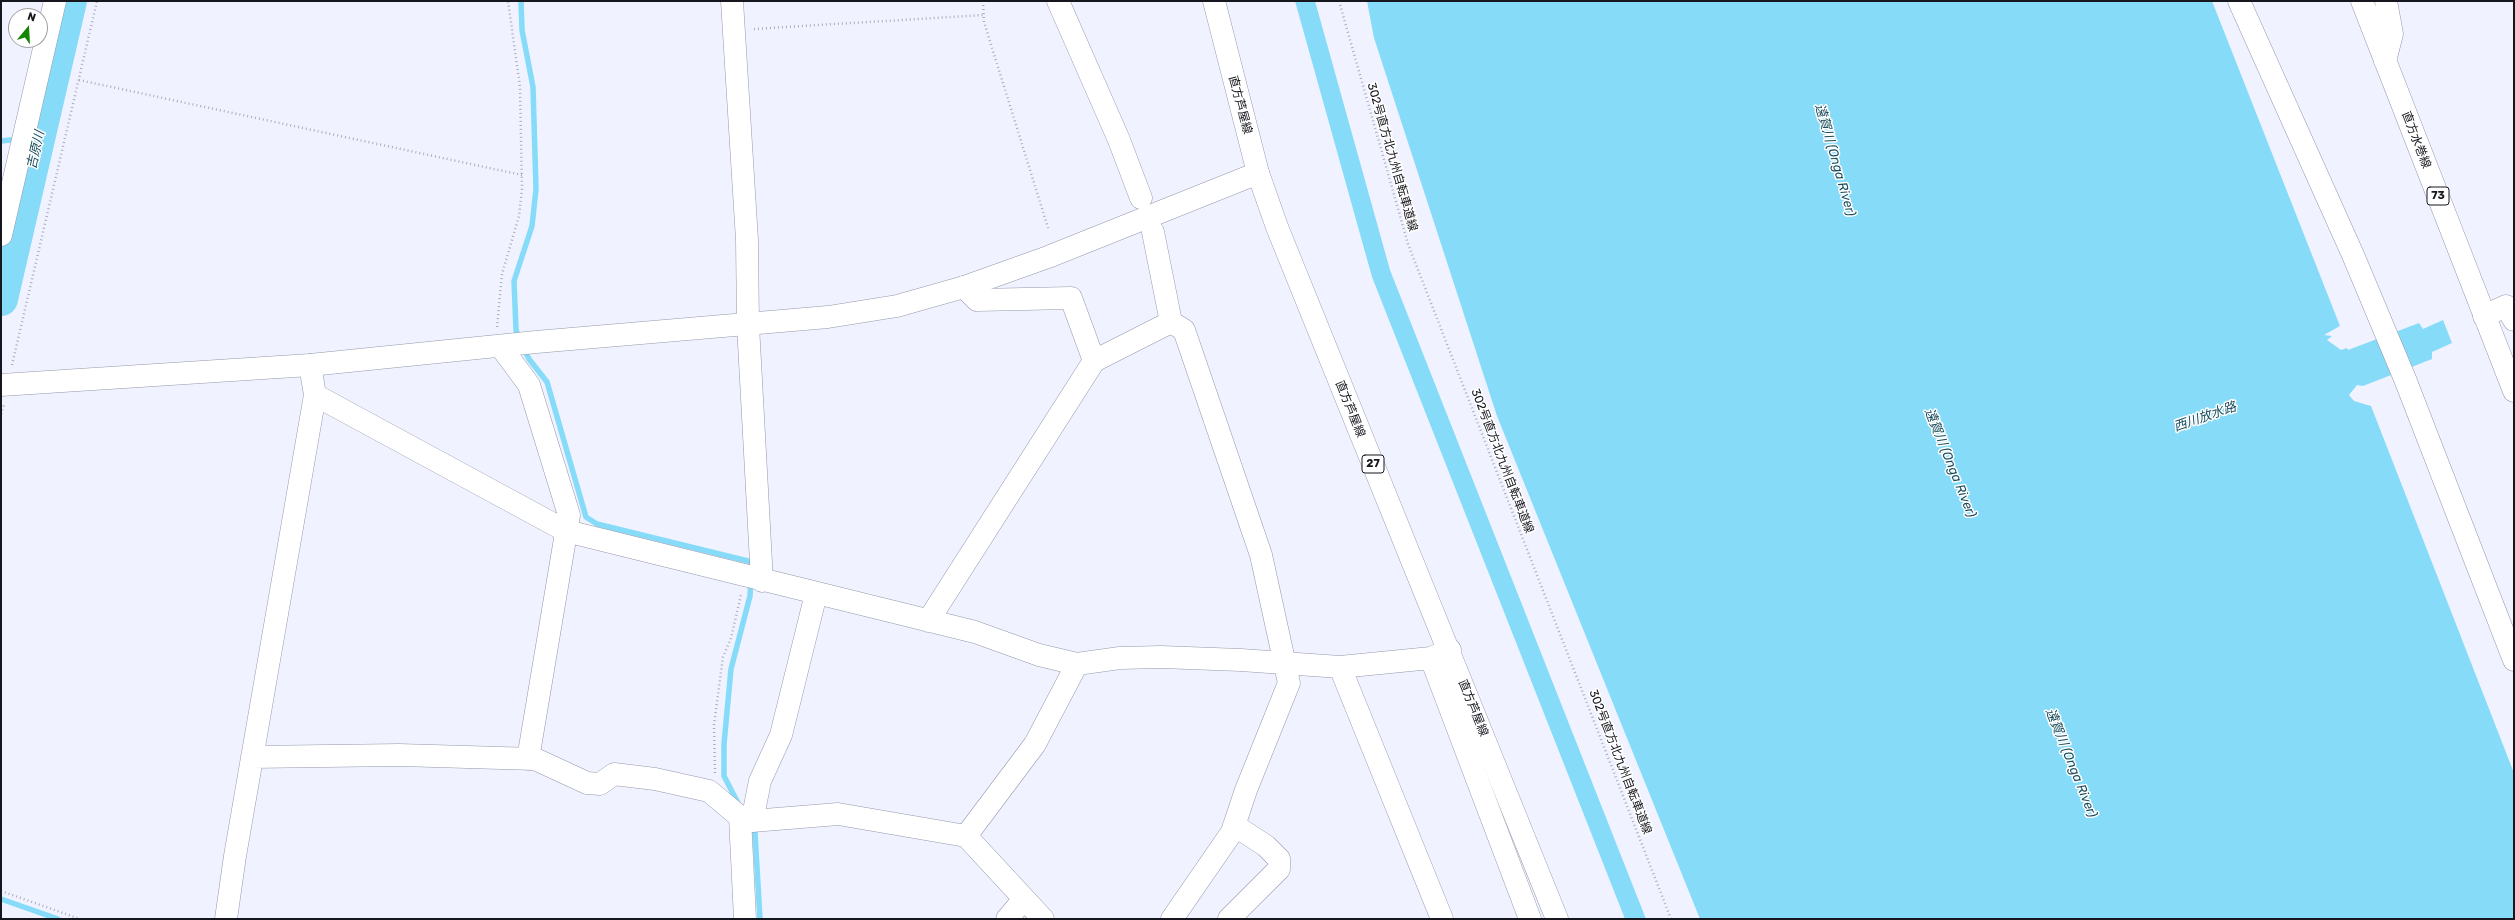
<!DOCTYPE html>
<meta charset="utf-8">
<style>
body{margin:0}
#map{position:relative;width:2515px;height:920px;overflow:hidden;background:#f0f3ff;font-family:Rubik,sans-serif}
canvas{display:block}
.frame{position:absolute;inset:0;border:2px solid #16171e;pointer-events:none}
.north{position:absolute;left:8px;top:8px;width:40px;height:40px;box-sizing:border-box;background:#fff;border:1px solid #a2a2a5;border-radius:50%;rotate:18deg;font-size:11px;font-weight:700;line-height:16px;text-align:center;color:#16171e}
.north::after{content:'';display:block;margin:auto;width:14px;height:18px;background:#158600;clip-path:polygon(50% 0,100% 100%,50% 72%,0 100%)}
</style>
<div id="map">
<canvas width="2515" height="920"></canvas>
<div class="frame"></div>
<div class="north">N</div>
</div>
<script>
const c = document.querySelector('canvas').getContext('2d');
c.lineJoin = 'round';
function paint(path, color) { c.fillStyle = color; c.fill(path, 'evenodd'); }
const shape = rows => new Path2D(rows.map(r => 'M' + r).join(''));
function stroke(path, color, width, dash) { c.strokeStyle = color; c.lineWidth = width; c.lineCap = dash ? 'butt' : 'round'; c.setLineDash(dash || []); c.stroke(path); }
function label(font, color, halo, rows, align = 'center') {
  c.font = font + ' Rubik,"Noto Sans JP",sans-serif'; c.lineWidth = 3; c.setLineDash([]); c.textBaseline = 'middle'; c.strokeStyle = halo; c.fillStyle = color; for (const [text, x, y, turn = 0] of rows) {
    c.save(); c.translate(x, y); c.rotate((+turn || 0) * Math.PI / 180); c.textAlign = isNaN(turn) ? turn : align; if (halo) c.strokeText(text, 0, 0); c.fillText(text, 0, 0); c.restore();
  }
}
paint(shape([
 [1295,1,1315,1,1390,270,1646,919,1625,919,1372,277],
 [1367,1,2212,1,2340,326,2324,335,2332,336,2327,340,2341,350,2347,348,2348,350,2419,323,2423,329,2443,320,2452,343,2432,352,2432,359,2363,386,2357,385,2349,395,2354,401,2371,406,2514,773,2514,919,1700,919,1497,416,1374,38]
]), '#86dbf8');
stroke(shape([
 [27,139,38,138],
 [1,141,19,139],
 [520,339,516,330,514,281,532,226,536,189,533,87,522,30,521,1],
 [524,349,529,359,547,382,586,517,597,524,752,562,751,568],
 [739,805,724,776,724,744,731,669,750,596,751,580],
 [751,826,755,833,760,919],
 [1,899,58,919]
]), '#86dbf8', 5.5);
stroke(shape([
 [1,299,70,1]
]), '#86dbf8', 34);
const street = shape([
 [732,1,747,240,748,325,762,581],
 [1058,1,1119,140,1141,198],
 [2239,1,2353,255,2405,379,2514,660],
 [2385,61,2392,34,2386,1],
 [1153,232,1171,322,1184,330,1261,555,1289,683,1246,790,1232,832,1172,919],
 [1,235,55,1],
 [964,287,977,300,1071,298,1094,361],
 [2484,316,2506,306,2514,320],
 [501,347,529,385,569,515,528,759],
 [315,395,566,531,975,632,1039,655,1077,664,1120,658,1161,657,1241,660,1340,667,1431,658,1450,650],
 [928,621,1094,361,1171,322],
 [1431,658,1530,919],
 [1340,667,1442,919],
 [252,757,399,755,535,759,587,783,600,784,614,774,655,779,709,791,740,817],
 [752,821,760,781,781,735,816,594],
 [966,836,1043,919],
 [226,919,235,856,315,395,310,365],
 [745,919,740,817,752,821,838,814,966,836,1035,744,1077,664],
 [1007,919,1024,899],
 [1229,919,1279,869,1279,859,1266,846,1234,825]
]);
const secondary = shape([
 [1,385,310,365,536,342,828,317,897,306,964,287,1048,257,1258,173]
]);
const primary = shape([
 [1214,1,1258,173,1277,227,1557,919],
 [2362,1,2514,391]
]);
stroke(street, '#9498aa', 23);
stroke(secondary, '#9498aa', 23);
stroke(primary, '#9498aa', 23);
stroke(shape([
 [983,1,984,22,1049,231],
 [1339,1,1408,244,1671,919],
 [754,29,983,15],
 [79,80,522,175],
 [497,327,502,274,519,216,522,189,520,87,508,1],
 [12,365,97,1],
 [1,414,4,405],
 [715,773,714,725,723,657,731,638,741,595],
 [1,891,80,919]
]), '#abadb8', 2.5, [1, 3]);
stroke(street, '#fff', 22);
stroke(secondary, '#fff', 22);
stroke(primary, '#fff', 22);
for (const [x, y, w] of [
 [2438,196,22],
 [1373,464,22]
]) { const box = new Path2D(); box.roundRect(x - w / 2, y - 9, w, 18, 3); c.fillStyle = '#fff'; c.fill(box); stroke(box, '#16171e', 1); }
label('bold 11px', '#16171e', null, [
 ["73",2438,196],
 ["27",1373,464]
]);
label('12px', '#16171e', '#fff', [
 ["直方芦屋線",1240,105,75],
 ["直方水巻線",2416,140,69],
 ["302号直方北九州自転車道線",1392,157,74],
 ["直方芦屋線",1350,409,68],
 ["302号直方北九州自転車道線",1502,461,69],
 ["直方芦屋線",1473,708,68],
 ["302号直方北九州自転車道線",1620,762,69]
]);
label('italic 13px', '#1b4d5c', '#fff', [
 ["吉原川",36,150,-77],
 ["遠賀川 (Onga River)",1835,160,74],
 ["西川放水路",2205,417,-19],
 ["遠賀川 (Onga River)",1950,463,68],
 ["遠賀川 (Onga River)",2071,763,68]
]);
</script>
